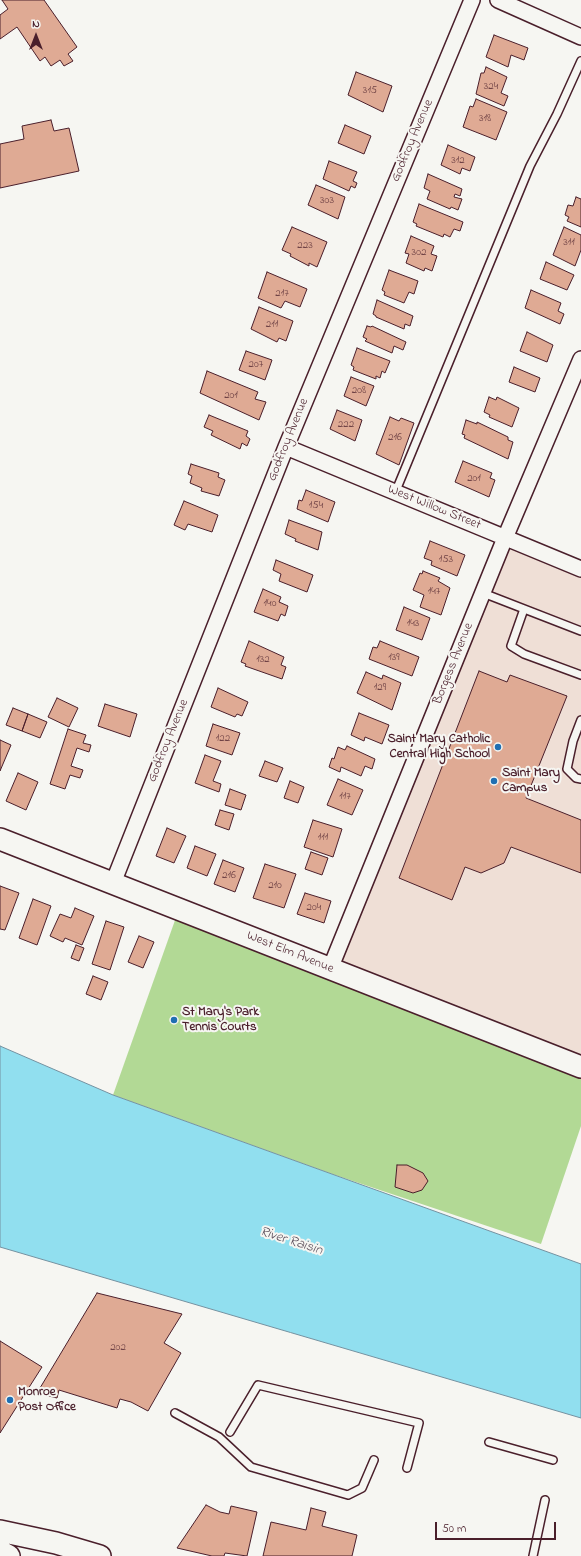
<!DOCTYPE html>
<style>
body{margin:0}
#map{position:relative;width:581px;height:1556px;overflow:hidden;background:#f6f6f2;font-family:"Indie Flower",sans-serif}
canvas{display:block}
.north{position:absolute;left:16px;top:16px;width:40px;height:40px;-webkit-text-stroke:3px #f6f6f2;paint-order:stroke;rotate:0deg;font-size:11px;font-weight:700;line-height:16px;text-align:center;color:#4a1f2b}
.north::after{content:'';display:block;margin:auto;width:14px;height:18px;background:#4a1f2b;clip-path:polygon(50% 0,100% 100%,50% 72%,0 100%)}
.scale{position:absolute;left:435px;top:1522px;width:121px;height:18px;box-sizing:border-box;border:2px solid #4a1f2b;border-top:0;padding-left:5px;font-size:12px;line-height:14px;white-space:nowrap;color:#4a1f2b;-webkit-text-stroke:3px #f6f6f2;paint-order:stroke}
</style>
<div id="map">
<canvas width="581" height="1556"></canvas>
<div class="north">N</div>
<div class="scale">50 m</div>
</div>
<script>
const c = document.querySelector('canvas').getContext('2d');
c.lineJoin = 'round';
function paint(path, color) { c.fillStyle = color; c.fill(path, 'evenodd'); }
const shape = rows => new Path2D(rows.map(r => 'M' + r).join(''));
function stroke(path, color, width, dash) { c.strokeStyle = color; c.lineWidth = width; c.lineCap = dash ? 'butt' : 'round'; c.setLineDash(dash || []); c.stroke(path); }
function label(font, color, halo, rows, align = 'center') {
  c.font = font + ' "Indie Flower",sans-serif'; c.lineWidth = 4; c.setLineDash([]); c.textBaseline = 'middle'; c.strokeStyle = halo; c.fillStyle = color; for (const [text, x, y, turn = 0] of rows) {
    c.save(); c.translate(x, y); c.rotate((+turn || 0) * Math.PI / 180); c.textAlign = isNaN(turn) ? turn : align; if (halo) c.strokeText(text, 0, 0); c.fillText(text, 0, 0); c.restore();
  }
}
paint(shape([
 [505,538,581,569,581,1066,330,969]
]), '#efdfd6');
paint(shape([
 [179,909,581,1067,581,1126,541,1244,332,1174,113,1095]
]), '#b2d995');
const water = shape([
 [0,1046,113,1095,581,1264,581,1418,0,1247,0,1046]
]);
paint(water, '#91dfef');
stroke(water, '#7592a1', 1);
const building = shape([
 [2,0,44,0,77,47,68,54,73,61,64,66,60,60,51,66,45,57,40,61,17,27,0,39,0,15,8,9,2,0],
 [494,35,528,48,524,60,511,55,508,67,486,57,494,35],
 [486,67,507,77,501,93,508,96,504,106,476,94,481,73,484,73,486,67],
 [356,72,392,86,383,112,348,95,356,72],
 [476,99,507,112,496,140,463,127,470,106,473,107,476,99],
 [51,120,54,131,69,128,79,171,0,188,0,144,24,139,22,126,51,120],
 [345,125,371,136,364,154,338,143,345,125],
 [448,145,475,157,470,171,462,168,460,174,441,165,448,145],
 [329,161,357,172,353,181,357,183,355,188,351,186,349,191,323,179,329,161],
 [428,174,462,189,460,196,455,194,454,197,462,199,458,210,451,207,450,209,427,199,430,191,424,188,428,174],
 [316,185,345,197,338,219,308,205,316,185],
 [576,197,581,199,581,227,567,221,569,217,565,215,568,205,573,206,576,197],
 [419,204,463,222,460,231,454,229,450,237,444,234,443,237,416,226,417,224,413,222,419,204],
 [292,227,327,242,317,267,309,263,309,266,290,256,291,254,282,250,292,227],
 [564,227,581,235,581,250,575,266,553,255,564,227],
 [411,236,434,246,431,254,437,256,432,271,425,268,424,271,406,263,409,254,405,253,411,236],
 [546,262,574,275,567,290,540,279,546,262],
 [389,270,418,281,414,294,409,292,404,303,384,295,385,292,382,290,389,270],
 [267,272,307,289,300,307,285,301,281,308,258,298,267,272],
 [531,290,561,303,558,311,564,314,560,324,525,308,531,290],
 [377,300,413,316,410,326,405,324,404,329,376,317,376,316,373,314,377,300],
 [259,307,293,321,286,341,279,338,277,342,251,329,259,307],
 [367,326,371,327,372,326,406,342,403,350,394,346,392,353,365,341,367,339,363,337,367,326],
 [527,332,553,345,547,362,520,351,527,332],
 [357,348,390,361,385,373,382,371,380,378,376,376,376,379,353,370,354,367,351,365,357,348],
 [246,351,272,360,265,380,239,370,246,351],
 [514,367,540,378,535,392,509,382,514,367],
 [207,371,258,392,255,399,266,402,259,420,200,393,207,371],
 [351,377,374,386,366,406,344,396,351,377],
 [489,397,496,400,497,397,519,408,512,427,489,417,490,415,484,412,489,397],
 [337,410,362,420,355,441,330,429,337,410],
 [209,415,248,431,246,436,250,439,247,446,242,443,240,449,211,435,213,431,204,427,209,415],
 [390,417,399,421,401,418,414,423,399,465,376,454,390,417],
 [466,420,477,424,477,422,508,437,508,440,513,442,508,459,464,438,465,435,462,434,466,420],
 [463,461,492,473,490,478,495,480,489,497,455,482,463,461],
 [191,464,219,473,218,477,225,480,219,496,201,491,202,488,190,483,192,476,188,474,191,464],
 [306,490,335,502,328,522,297,509,299,500,302,501,306,490],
 [184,501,218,515,212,532,188,524,185,530,174,525,184,501],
 [289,520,322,532,318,550,295,541,296,539,285,534,289,520],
 [430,541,465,555,457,576,431,565,432,561,424,558,430,541],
 [276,560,313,575,307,592,279,581,281,574,273,570,276,560],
 [423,571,440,578,438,581,450,588,441,615,420,607,424,595,413,590,420,573,422,574,423,571],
 [263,589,281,597,279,602,288,606,285,616,281,614,278,621,254,612,263,589],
 [404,607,430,618,422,640,396,630,404,607],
 [249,641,284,657,281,665,286,667,282,679,245,666,246,664,241,662,249,641],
 [380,641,419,657,412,676,369,659,373,647,377,648,380,641],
 [479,671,507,682,510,675,567,696,526,798,581,820,581,873,511,847,504,863,481,873,465,867,452,900,399,878,479,671],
 [366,672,382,679,383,675,401,683,392,710,357,693,366,672],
 [218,688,248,702,242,716,237,714,235,717,211,707,218,688],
 [57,698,78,708,69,727,48,717,57,698],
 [105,704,137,714,130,737,98,726,105,704],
 [13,708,28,714,22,731,6,725,13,708],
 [359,713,389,725,382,744,365,737,364,741,351,735,359,713],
 [28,714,47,722,40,738,22,731,28,714],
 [213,724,240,733,232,755,206,746,213,724],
 [68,729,86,735,83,743,91,745,89,752,77,748,71,766,83,770,80,778,70,775,65,789,50,784,68,729],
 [0,740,11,745,0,771,0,740],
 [347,746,375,759,372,769,365,766,361,776,341,767,340,772,329,767,332,758,334,759,338,747,345,750,347,746],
 [205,755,221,761,213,781,221,784,219,792,195,783,205,755],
 [265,761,283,768,277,782,259,776,265,761],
 [18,773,38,782,26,810,6,801,18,773],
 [338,779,363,790,352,815,327,805,338,779],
 [290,781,304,787,298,803,284,798,290,781],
 [230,789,246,795,241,810,225,805,230,789],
 [220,810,234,814,229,830,215,825,220,810],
 [313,820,342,829,333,857,304,847,313,820],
 [167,828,186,836,174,863,156,856,167,828],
 [195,846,216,854,207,876,187,868,195,846],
 [311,852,328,858,322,875,305,869,311,852],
 [223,860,244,868,235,892,214,884,223,860],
 [265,864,296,874,284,908,253,898,265,864],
 [0,886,19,893,5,930,0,929,0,886],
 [305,893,331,901,324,923,297,914,305,893],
 [33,899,51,906,37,945,19,938,33,899],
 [75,908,94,916,82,945,65,938,63,942,50,936,60,914,71,918,75,908],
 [106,921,124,927,110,970,92,964,106,921],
 [139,936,154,942,143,968,128,962,139,936],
 [76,945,84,948,79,961,71,958,76,945],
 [93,976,108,982,101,1000,86,994,93,976],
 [397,1165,407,1165,423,1173,428,1181,422,1190,413,1193,395,1187,397,1165],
 [97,1293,182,1314,164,1343,181,1353,148,1411,131,1402,120,1399,117,1408,59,1390,57,1398,37,1393,97,1293],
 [0,1341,42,1367,0,1433,0,1341],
 [206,1505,220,1512,229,1514,231,1506,257,1512,247,1556,225,1553,224,1556,212,1556,177,1548,206,1505],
 [311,1508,326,1512,322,1526,357,1535,352,1556,263,1556,271,1522,306,1530,311,1508]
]);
paint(building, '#dfaa94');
stroke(building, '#4a1f2b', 1);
const lane = shape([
 [395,493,530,166,557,114,581,61],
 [483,593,581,631],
 [524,609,511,646,524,654,581,675],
 [581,720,573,741,567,769,576,778,581,779],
 [175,1413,219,1437,251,1467,348,1495,362,1488,374,1460],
 [230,1432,258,1385,419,1423,407,1468],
 [489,1442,553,1460],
 [533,1556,545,1500]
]);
const street = shape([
 [498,0,581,37],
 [286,447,581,569],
 [113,883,286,447,472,0],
 [330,969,505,538,581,359]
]);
const secondary = shape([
 [0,839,581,1067],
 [0,1531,56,1543,100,1556],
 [0,1551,9,1556]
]);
stroke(lane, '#4a1f2b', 10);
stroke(street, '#4a1f2b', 18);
stroke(secondary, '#4a1f2b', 24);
stroke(lane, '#f6f6f2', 7);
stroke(street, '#f6f6f2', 15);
stroke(secondary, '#f6f6f2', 21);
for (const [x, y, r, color] of [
 [498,747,4,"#1f6fb2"],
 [494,781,4,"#1f6fb2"],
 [174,1020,4,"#1f6fb2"],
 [10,1400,4,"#1f6fb2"]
]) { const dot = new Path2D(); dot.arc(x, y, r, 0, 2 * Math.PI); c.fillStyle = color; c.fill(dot); stroke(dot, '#f6f6f2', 1.5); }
label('11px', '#6f4245', null, [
 ["324",491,87],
 ["315",370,91],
 ["318",485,119],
 ["312",458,161],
 ["303",327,201],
 ["311",569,243],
 ["223",305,246],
 ["302",419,253],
 ["217",282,294],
 ["211",272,325],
 ["207",256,365],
 ["208",359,391],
 ["201",231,396],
 ["222",346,425],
 ["216",395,438],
 ["201",474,479],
 ["154",316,506],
 ["153",446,560],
 ["147",434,592],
 ["140",270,604],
 ["143",413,624],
 ["139",394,658],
 ["132",263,660],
 ["129",380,688],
 ["122",223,739],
 ["117",345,797],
 ["111",323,838],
 ["216",229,876],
 ["210",275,886],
 ["204",314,908],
 ["202",118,1348]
]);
label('13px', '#4a1f2b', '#f6f6f2', [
 ["Godfroy Avenue",413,141,-67],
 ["Godfroy Avenue",289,440,-68],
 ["West Willow Street",434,508,22],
 ["Borgess Avenue",454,664,-68],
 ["Godfroy Avenue",169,741,-68],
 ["West Elm Avenue",290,953,22]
]);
label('bold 13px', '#4a1f2b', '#f6f6f2', [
 ["Saint Mary Catholic",490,740,"right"],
 ["Central High School",490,755,"right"],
 ["Saint Mary",502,774],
 ["Campus",502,789],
 ["St Mary's Park",182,1013],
 ["Tennis Courts",182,1028],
 ["Monroe",18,1393],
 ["Post Office",18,1408]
], 'left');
label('italic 14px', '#5c4f5c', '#f6f6f2', [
 ["River Raisin",291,1242,18]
]);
</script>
